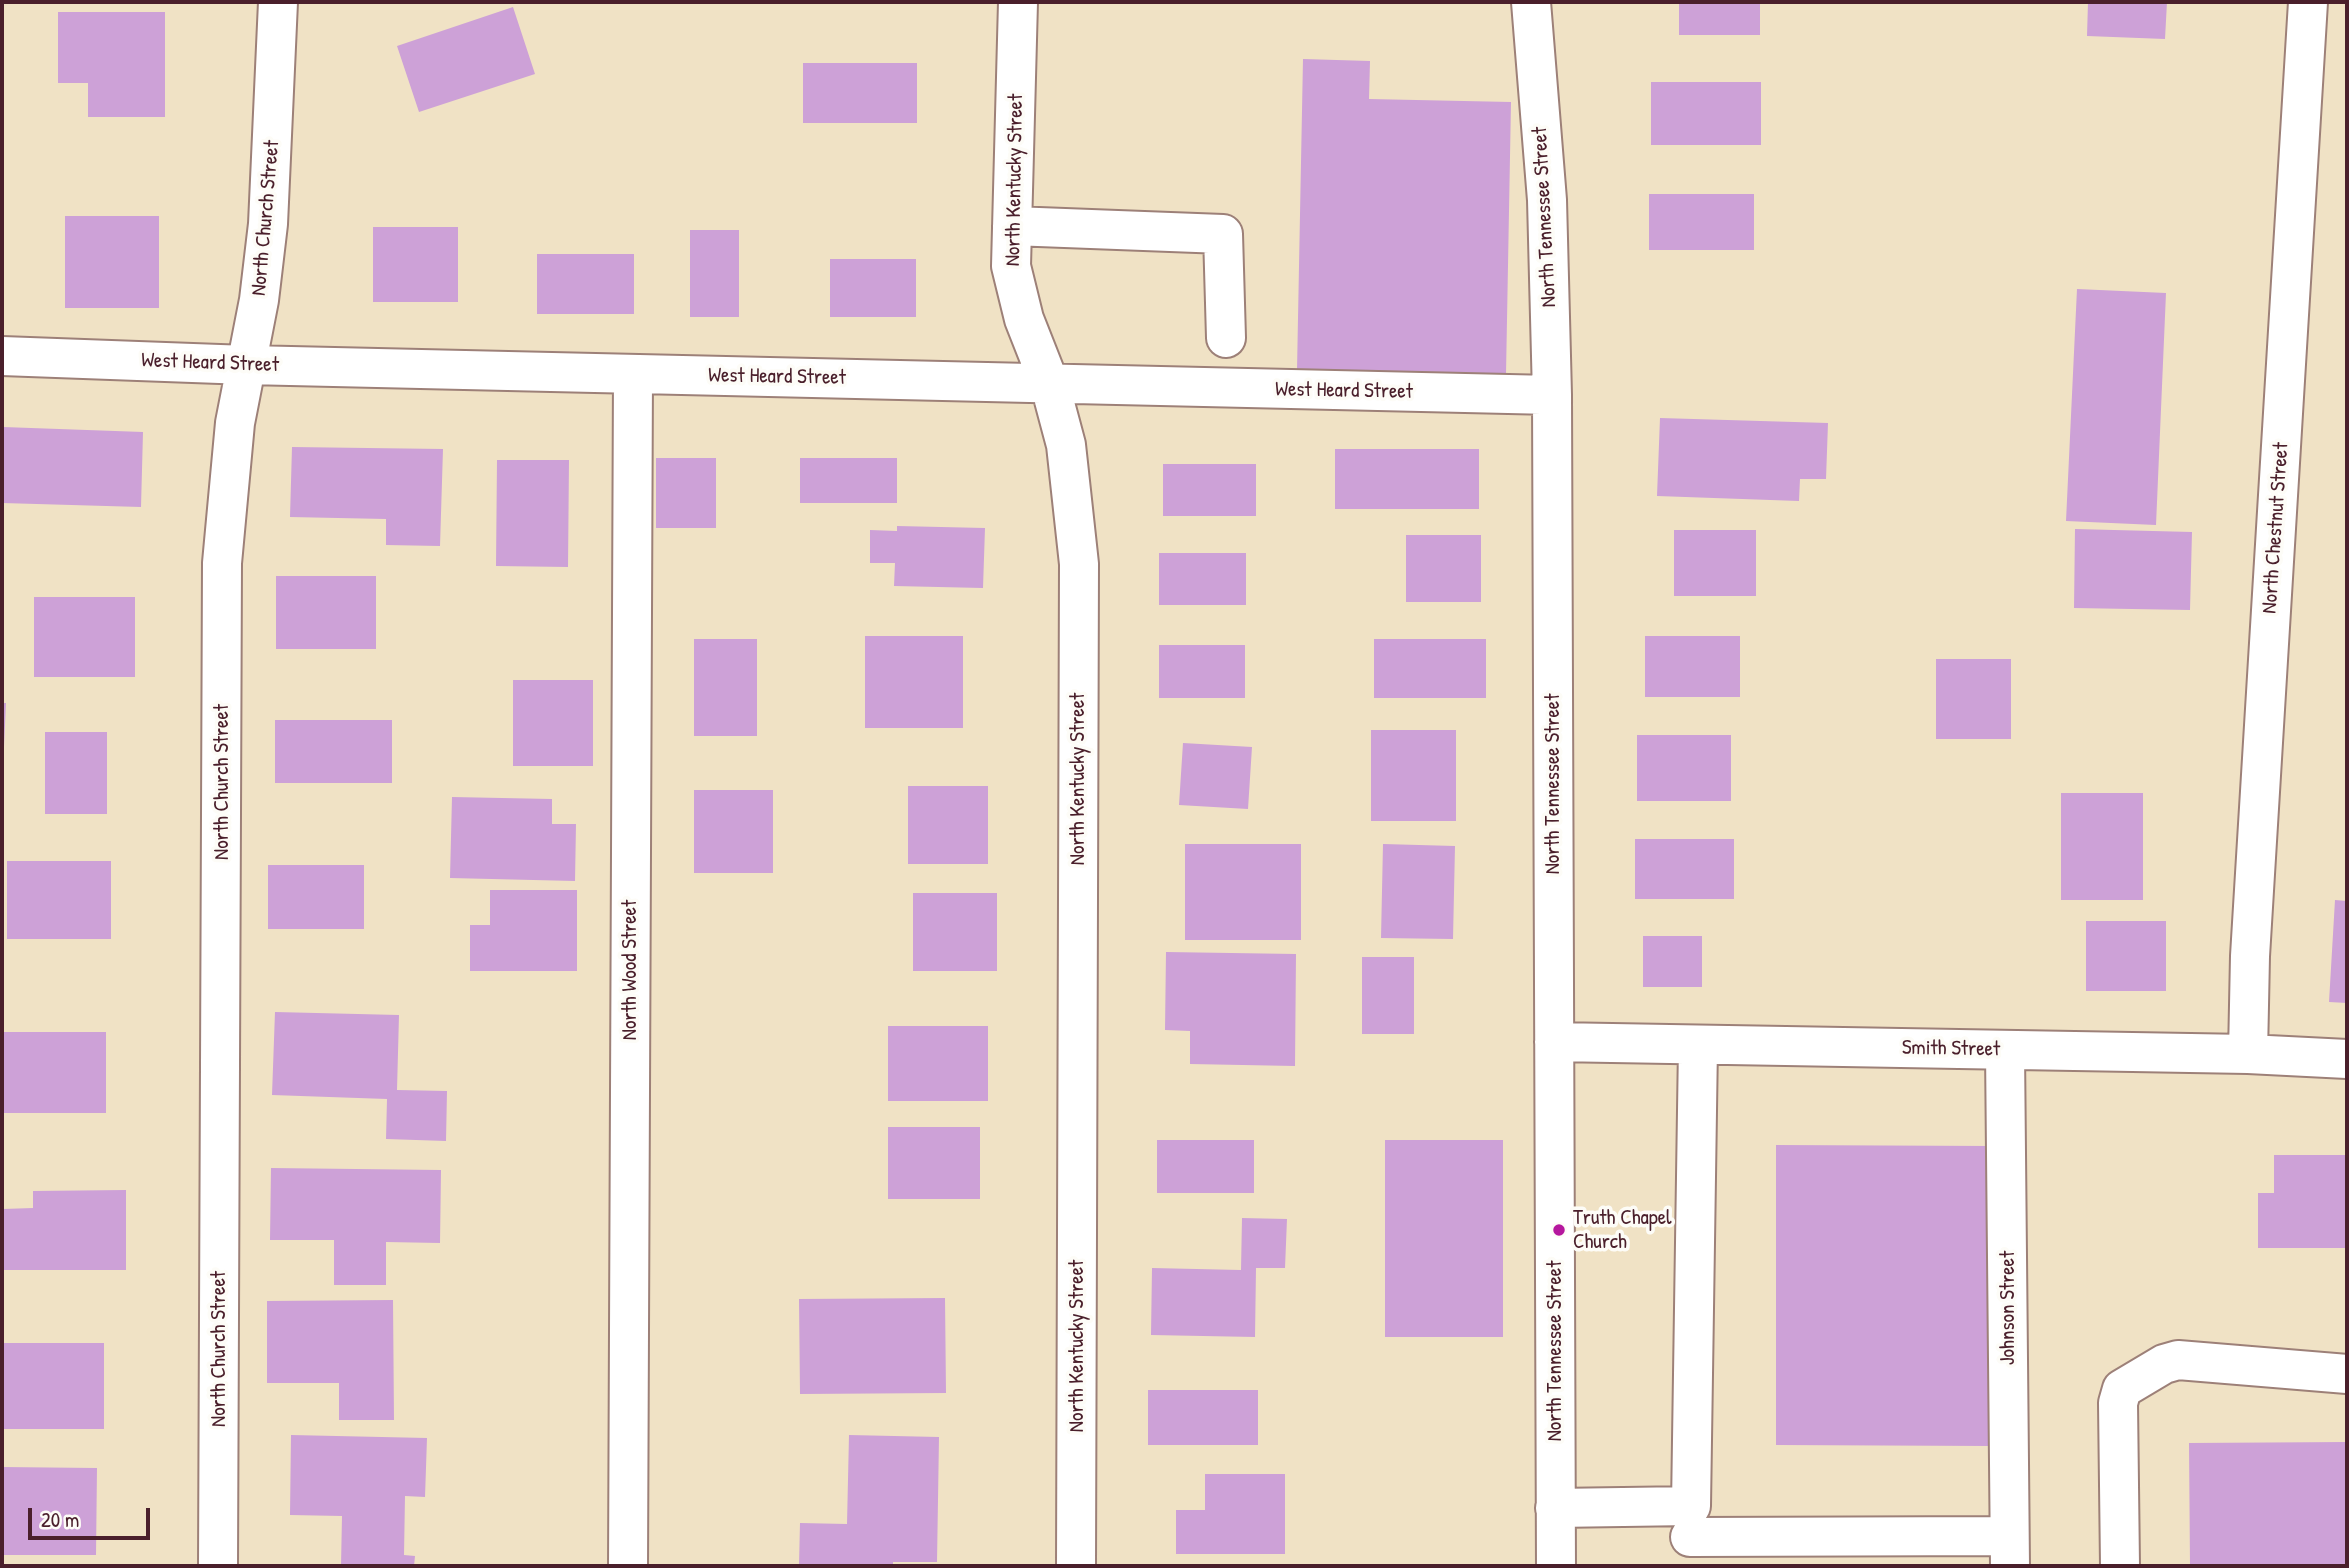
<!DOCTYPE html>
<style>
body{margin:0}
#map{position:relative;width:2349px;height:1568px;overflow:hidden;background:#f0e2c5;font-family:"Patrick Hand",sans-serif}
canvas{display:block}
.frame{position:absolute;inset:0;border:4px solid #4a1f2b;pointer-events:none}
.scale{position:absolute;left:28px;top:1508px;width:122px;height:32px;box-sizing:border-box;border:4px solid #4a1f2b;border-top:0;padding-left:9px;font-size:21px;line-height:24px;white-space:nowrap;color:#4a1f2b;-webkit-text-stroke:5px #fdfcf7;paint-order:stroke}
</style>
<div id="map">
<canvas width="2349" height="1568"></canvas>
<div class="frame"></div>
<div class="scale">20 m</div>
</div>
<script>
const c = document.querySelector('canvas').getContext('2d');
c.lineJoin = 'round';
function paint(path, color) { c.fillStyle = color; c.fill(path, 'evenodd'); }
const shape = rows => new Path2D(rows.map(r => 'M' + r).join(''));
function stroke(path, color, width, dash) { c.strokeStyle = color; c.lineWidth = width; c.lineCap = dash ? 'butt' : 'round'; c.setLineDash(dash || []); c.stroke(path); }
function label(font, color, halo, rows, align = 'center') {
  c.font = font + ' "Patrick Hand",sans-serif'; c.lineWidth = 7; c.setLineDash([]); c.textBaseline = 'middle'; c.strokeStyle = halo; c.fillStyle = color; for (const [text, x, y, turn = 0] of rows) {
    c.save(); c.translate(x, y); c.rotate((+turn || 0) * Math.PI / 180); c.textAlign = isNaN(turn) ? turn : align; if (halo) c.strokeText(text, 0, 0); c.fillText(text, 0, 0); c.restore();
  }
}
paint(shape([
 [1679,2,1760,2,1760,35,1679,35],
 [2088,2,2167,2,2165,39,2087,36],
 [513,7,535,74,419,112,397,46],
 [58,12,165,12,165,117,88,117,88,83,58,83],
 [1303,59,1370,61,1369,99,1511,102,1506,374,1297,370],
 [803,63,917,63,917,123,803,123],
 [1651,82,1761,82,1761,145,1651,145],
 [1649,194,1754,194,1754,250,1649,250],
 [65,216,159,216,159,308,65,308],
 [373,227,458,227,458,302,373,302],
 [690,230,739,230,739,317,690,317],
 [537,254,634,254,634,314,537,314],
 [830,259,916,259,916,317,830,317],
 [2077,289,2166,293,2156,525,2066,521],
 [1660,418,1828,423,1826,479,1800,479,1799,501,1657,496],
 [3,427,143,432,141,507,2,503],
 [292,447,443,449,440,546,386,545,386,519,290,517],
 [1335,449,1479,449,1479,509,1335,509],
 [656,458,716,458,716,528,656,528],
 [800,458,897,458,897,503,800,503],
 [497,460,569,460,568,567,496,566],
 [1163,464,1256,464,1256,516,1163,516],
 [897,526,985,528,983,588,894,586,895,563,870,563,870,530,897,531],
 [2075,529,2192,532,2190,610,2074,608],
 [1674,530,1756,530,1756,596,1674,596],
 [1406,535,1481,535,1481,602,1406,602],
 [1159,553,1246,553,1246,605,1159,605],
 [276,576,376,576,376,649,276,649],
 [34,597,135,597,135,677,34,677],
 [865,636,963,636,963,728,865,728],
 [1645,636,1740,636,1740,697,1645,697],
 [694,639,757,639,757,736,694,736],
 [1374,639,1486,639,1486,698,1374,698],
 [1159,645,1245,645,1245,698,1159,698],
 [1936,659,2011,659,2011,739,1936,739],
 [513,680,593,680,593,766,513,766],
 [2,703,6,703,4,747,2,747],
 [275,720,392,720,392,783,275,783],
 [1371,730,1456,730,1456,821,1371,821],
 [45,732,107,732,107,814,45,814],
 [1637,735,1731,735,1731,801,1637,801],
 [1183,743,1252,747,1248,809,1179,805],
 [908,786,988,786,988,864,908,864],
 [694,790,773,790,773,873,694,873],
 [2061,793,2143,793,2143,900,2061,900],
 [452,797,552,799,552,824,576,824,575,881,450,878],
 [1635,839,1734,839,1734,899,1635,899],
 [1185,844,1301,844,1301,940,1185,940],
 [1383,844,1455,846,1453,939,1381,938],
 [7,861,111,861,111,939,7,939],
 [268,865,364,865,364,929,268,929],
 [490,890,577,890,577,971,470,971,470,925,490,925],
 [913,893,997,893,997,971,913,971],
 [2335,900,2347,901,2347,1003,2329,1002],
 [2086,921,2166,921,2166,991,2086,991],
 [1643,936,1702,936,1702,987,1643,987],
 [1166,952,1296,954,1295,1066,1190,1064,1190,1031,1165,1030],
 [1362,957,1414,957,1414,1034,1362,1034],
 [275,1012,399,1015,397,1090,447,1091,446,1141,386,1139,387,1099,272,1095],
 [888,1026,988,1026,988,1101,888,1101],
 [2,1032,106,1032,106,1113,2,1113],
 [888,1127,980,1127,980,1199,888,1199],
 [1157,1140,1254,1140,1254,1193,1157,1193],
 [1385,1140,1503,1140,1503,1337,1385,1337],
 [1776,1145,1991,1146,1990,1446,1776,1445],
 [2274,1155,2347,1155,2347,1248,2258,1248,2258,1193,2274,1193],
 [271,1168,441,1170,440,1243,386,1242,386,1285,334,1285,334,1240,270,1240],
 [126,1190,126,1270,3,1270,3,1209,33,1208,33,1191],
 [1242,1218,1287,1219,1285,1268,1256,1268,1255,1337,1151,1335,1152,1268,1241,1270],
 [945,1298,946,1393,800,1394,799,1299],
 [393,1300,394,1420,339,1420,339,1383,267,1383,267,1301],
 [2,1343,104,1343,104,1429,2,1429],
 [1148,1390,1258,1390,1258,1445,1148,1445],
 [291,1435,427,1438,425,1497,405,1496,404,1555,415,1556,414,1566,341,1566,342,1516,290,1515],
 [849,1435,939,1437,937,1562,893,1562,893,1566,799,1566,800,1523,847,1524],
 [2347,1442,2347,1566,2190,1566,2189,1443],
 [2,1467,97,1468,96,1555,2,1555],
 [1205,1474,1285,1474,1285,1554,1176,1554,1176,1510,1205,1510]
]), '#cda1d7');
const minor = shape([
 [1018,2,1011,266,1024,319,1050,385,1066,445,1079,564,1076,1566],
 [1531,2,1547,200,1552,395,1556,1566],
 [1012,226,1223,234,1226,338],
 [2,356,247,365,1552,395],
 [1554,1042,2248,1054,2347,1059],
 [2005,1050,2010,1566],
 [2248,1054,2250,956,2308,2],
 [1555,1508,1691,1506,1698,1045],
 [1690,1537,2009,1536],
 [218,1566,222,563,235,423,259,300,268,224,278,2],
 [628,1566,633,374],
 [2120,1566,2118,1403,2122,1389,2164,1364,2178,1360,2347,1374]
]);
stroke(minor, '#9d8078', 42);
stroke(minor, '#fff', 38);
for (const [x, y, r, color] of [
 [1559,1230,7,"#b5179e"]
]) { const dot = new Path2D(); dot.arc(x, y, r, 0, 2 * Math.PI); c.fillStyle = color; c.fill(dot); stroke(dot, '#fdfcf7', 2.5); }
label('21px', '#4a1f2b', '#fdfcf7', [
 ["North Kentucky Street",1015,180,-89],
 ["North Tennessee Street",1545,217,-93],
 ["North Church Street",266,218,-85],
 ["West Heard Street",210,363,2],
 ["West Heard Street",777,377,1],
 ["West Heard Street",1344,391,1],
 ["North Chestnut Street",2276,528,-86],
 ["North Kentucky Street",1078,779,-90],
 ["North Church Street",222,782,-90],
 ["North Tennessee Street",1553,784,-90],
 ["North Wood Street",630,970,-90],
 ["Smith Street",1951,1049,1],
 ["Johnson Street",2008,1308,-90],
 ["North Kentucky Street",1077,1346,-90],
 ["North Church Street",219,1349,-90],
 ["North Tennessee Street",1555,1351,-90]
]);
label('21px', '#4a1f2b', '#fdfcf7', [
 ["Truth Chapel",1573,1218],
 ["Church",1573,1242]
], 'left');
</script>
